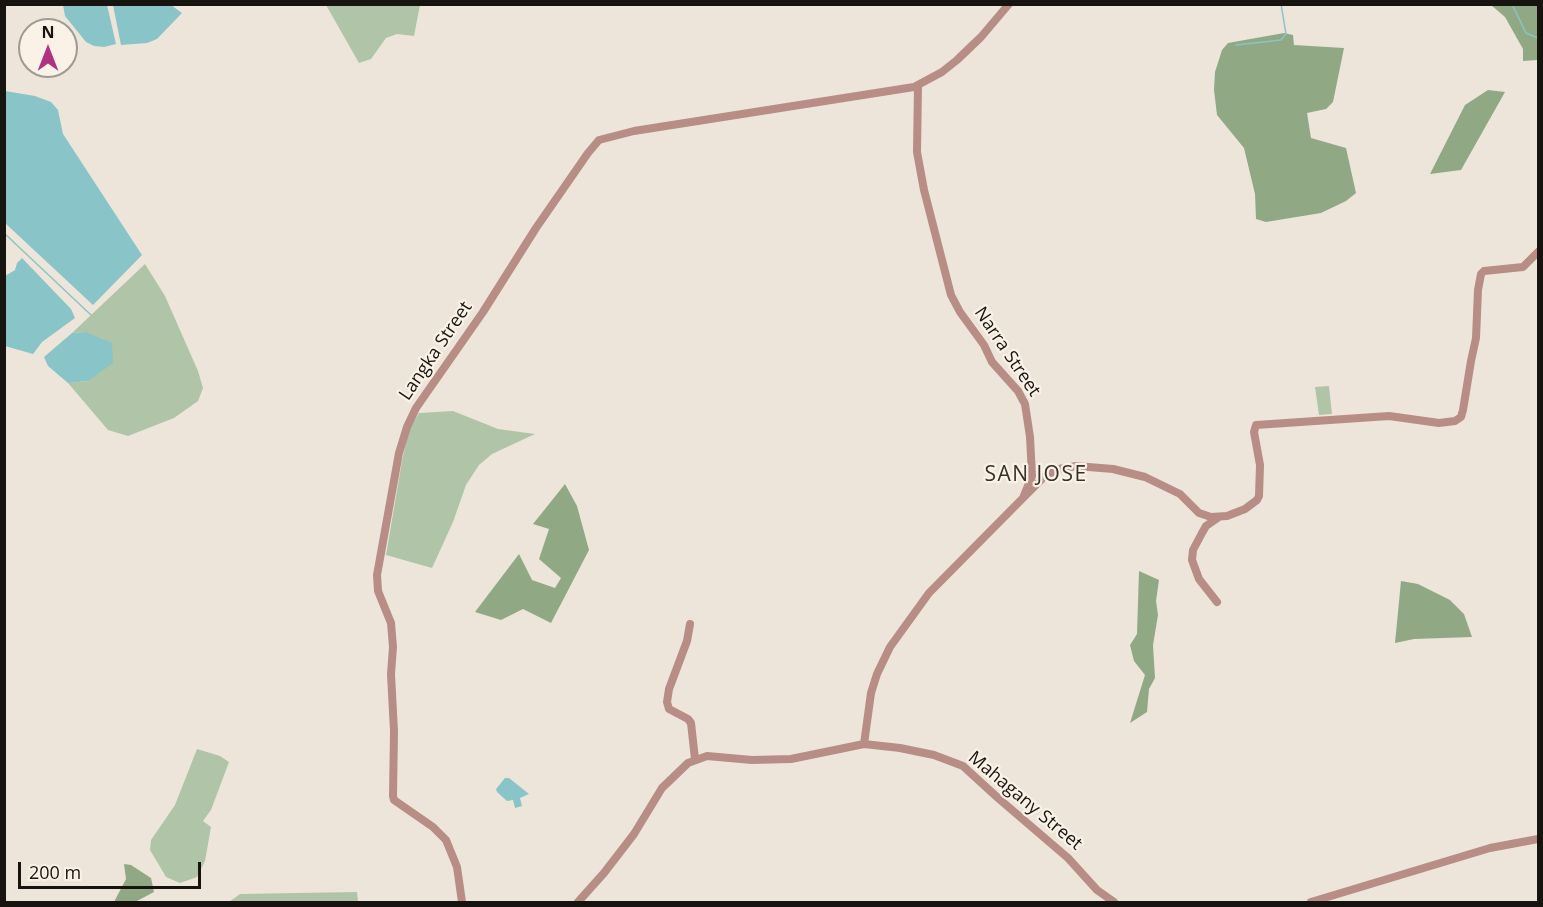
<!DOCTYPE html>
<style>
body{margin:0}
#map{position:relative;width:1543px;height:907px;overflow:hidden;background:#ede5da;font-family:"Open Sans",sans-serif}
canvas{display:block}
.frame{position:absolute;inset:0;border:6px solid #171410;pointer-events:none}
.north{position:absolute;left:18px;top:18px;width:60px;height:60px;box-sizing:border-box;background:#faf2e7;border:2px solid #9f9991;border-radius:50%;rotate:0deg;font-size:16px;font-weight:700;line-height:24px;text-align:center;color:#171410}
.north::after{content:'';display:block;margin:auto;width:21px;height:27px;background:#b03282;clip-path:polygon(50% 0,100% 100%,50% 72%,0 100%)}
.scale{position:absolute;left:18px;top:862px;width:183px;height:27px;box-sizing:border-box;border:3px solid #171410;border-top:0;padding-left:8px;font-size:18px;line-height:21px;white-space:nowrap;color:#171410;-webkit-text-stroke:4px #faf2e7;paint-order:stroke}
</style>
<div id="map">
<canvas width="1543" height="907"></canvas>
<div class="frame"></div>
<div class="north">N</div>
<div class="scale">200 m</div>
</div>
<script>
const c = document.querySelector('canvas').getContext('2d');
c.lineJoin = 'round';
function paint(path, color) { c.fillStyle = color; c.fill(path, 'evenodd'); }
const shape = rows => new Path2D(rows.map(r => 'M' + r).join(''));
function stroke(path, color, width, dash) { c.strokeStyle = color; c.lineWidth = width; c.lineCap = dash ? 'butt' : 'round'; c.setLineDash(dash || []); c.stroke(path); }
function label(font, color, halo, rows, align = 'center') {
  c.font = font + ' "Open Sans",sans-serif'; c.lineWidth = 4.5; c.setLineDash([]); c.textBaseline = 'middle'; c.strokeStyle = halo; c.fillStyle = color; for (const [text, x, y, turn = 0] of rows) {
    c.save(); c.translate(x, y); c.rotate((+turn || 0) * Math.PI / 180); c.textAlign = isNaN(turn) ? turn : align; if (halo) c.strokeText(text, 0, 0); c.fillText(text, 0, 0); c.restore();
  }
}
paint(shape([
 [326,5,420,5,414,36,397,34,386,38,371,59,359,63],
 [145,264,165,296,198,371,203,388,198,401,174,418,128,436,108,430,68,383,88,381,86,332,72,333],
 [1329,386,1332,414,1319,415,1315,387],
 [453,411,498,429,535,434,492,454,479,465,466,485,453,522,432,568,386,555,402,461,409,429,419,413],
 [197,749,220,756,229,762,211,810,203,821,211,827,205,861,197,877,180,883,166,877,150,850,151,840,175,805],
 [357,892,358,902,229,902,240,894]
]), '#b0c5a7');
paint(shape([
 [1491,5,1538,5,1538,60,1523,61,1523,49,1505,17],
 [1284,33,1293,35,1294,45,1344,48,1333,102,1326,109,1307,113,1311,138,1346,148,1356,193,1346,201,1321,213,1266,222,1256,219,1255,194,1244,148,1217,115,1214,90,1215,72,1222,50,1228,43],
 [1488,90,1505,92,1461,170,1430,174,1465,105],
 [565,484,577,506,589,550,551,623,523,609,501,620,475,612,519,554,532,580,555,588,561,578,539,559,549,529,533,524],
 [1139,571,1159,580,1156,601,1158,615,1153,645,1155,678,1149,689,1147,712,1130,723,1145,675,1134,661,1130,645,1137,634],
 [1401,581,1418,584,1450,600,1464,614,1472,637,1414,639,1395,643],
 [124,864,131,865,151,878,154,892,135,902,114,902,126,879]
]), '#90a984');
paint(shape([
 [63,5,107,5,116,44,104,47,94,46,86,42,65,16],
 [113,5,171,5,182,13,157,39,147,43,121,45],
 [5,91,35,96,51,102,58,110,63,134,142,255,93,305,5,223],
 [22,258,71,309,75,318,42,342,33,354,5,346,5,276,15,270,17,263],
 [86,332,112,343,113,363,88,381,68,383,48,366,44,357,72,333],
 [505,778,509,778,529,794,520,798,522,806,515,808,513,800,507,801,497,792,496,789]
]), '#89c4c8');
stroke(shape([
 [1512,4,1526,33,1538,38],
 [1236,45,1281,40,1286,34,1281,4],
 [4,233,91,315]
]), '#89c4c8', 1.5);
stroke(shape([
 [1023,498,1046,475,1059,469,1076,466,1113,469,1145,477,1180,494,1199,513,1211,517,1227,516,1245,509,1257,500,1259,496,1260,465,1254,432,1256,425,1389,416,1439,423,1455,421,1461,417,1463,410,1471,361,1476,338,1478,290,1481,274,1484,271,1523,267,1538,252],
 [1217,602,1199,579,1192,560,1193,550,1202,533,1206,526,1219,517],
 [690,624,687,641,669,689,667,702,669,709,688,719,691,723,695,759],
 [864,744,871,693,877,674,890,647,929,593,1023,498,1032,476,1030,437,1025,404,1018,391,992,362,984,345,960,312,951,295,924,190,917,152,918,86],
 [462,902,457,867,446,840,433,827,394,800,393,796,394,731,391,674,393,647,391,623,378,591,377,575,399,453,407,427,416,408,483,312,536,228,588,153,599,140,634,131,914,87,942,72,957,60,981,37,1009,4],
 [578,902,604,873,634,834,662,788,688,763,707,756,752,760,791,759,864,744,900,748,934,755,963,766,998,798,1068,858,1097,890,1114,902],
 [1311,902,1490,848,1538,839]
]), '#b88d85', 8);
label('18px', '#171410', '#faf2e7', [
 ["Langka Street",436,351,-56],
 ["Narra Street",1007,352,56],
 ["Mahagany Street",1025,801,40]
]);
c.letterSpacing = '1.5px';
label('21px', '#363027', '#faf2e7', [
 ["SAN JOSE",1036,475]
]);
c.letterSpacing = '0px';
</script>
